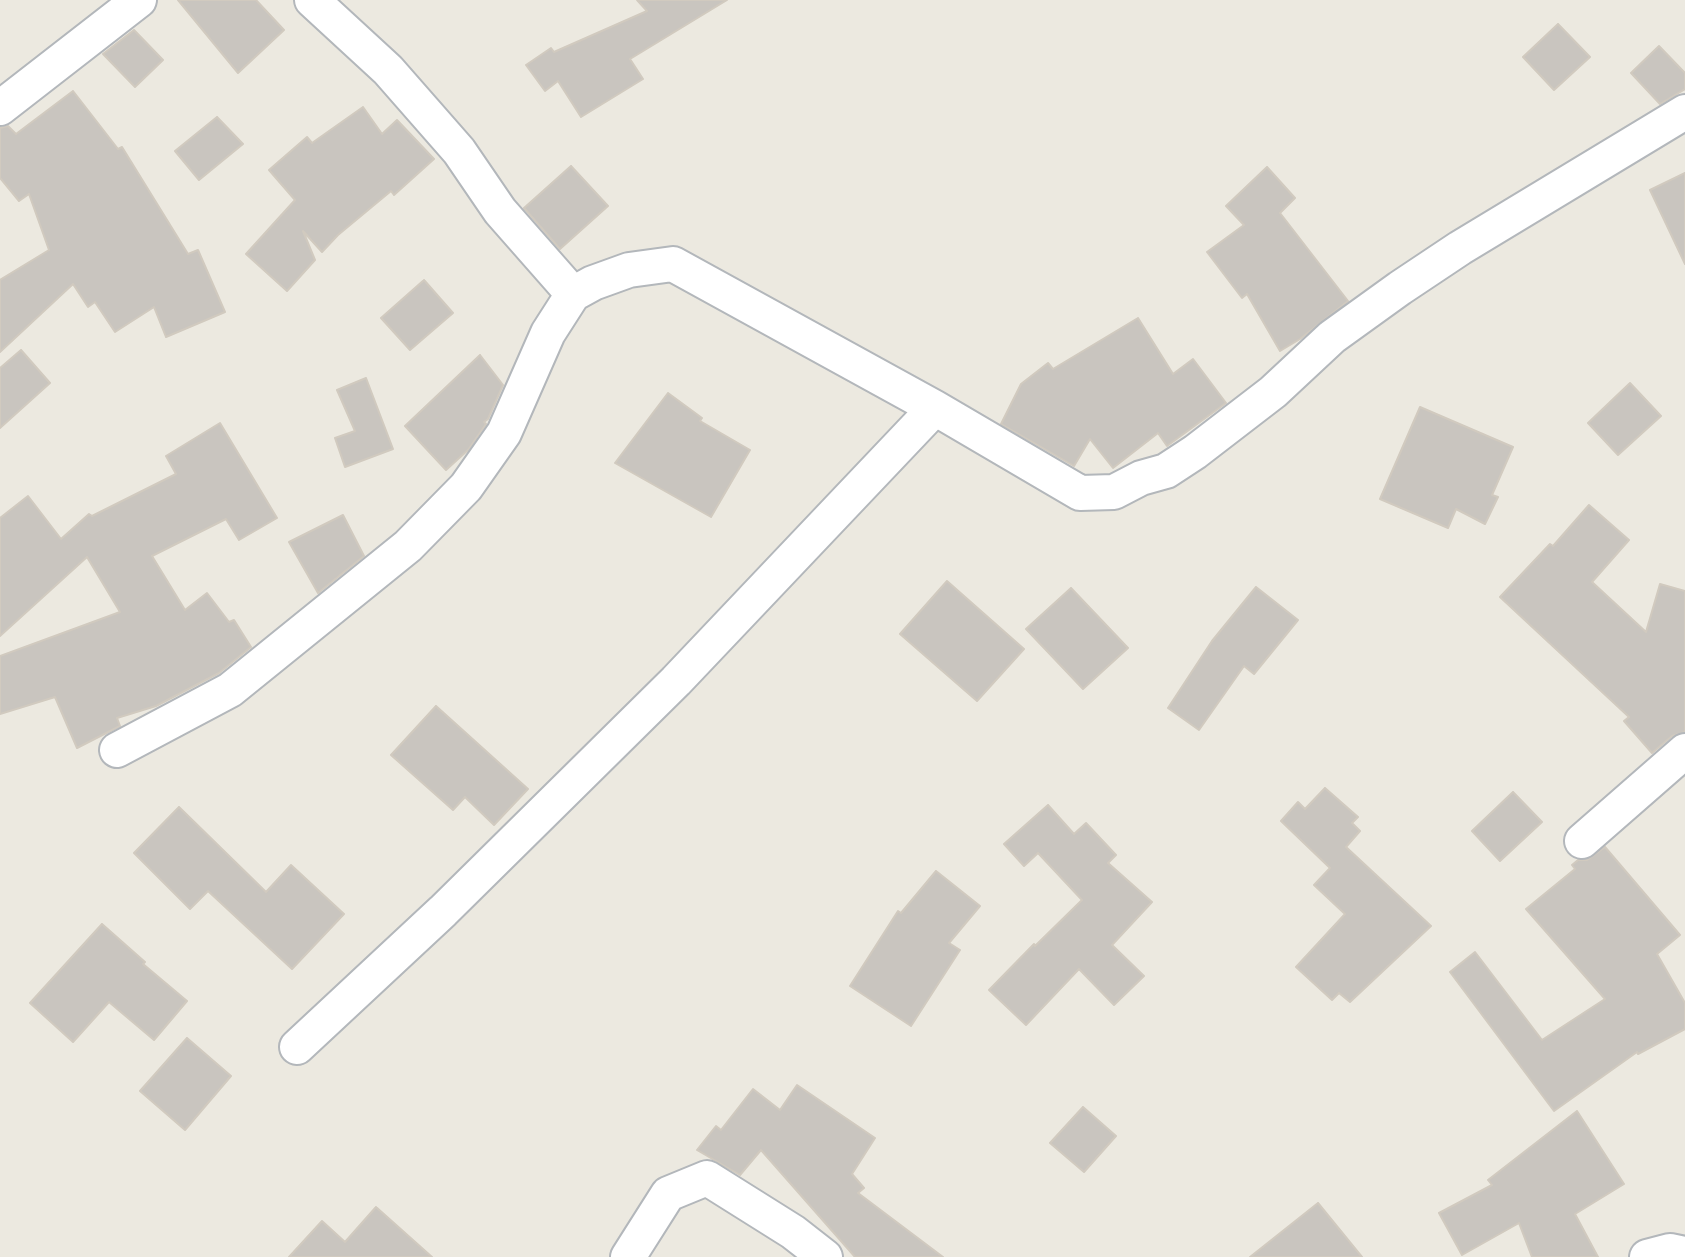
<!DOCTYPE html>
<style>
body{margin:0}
canvas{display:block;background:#ece9e0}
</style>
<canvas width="1685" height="1257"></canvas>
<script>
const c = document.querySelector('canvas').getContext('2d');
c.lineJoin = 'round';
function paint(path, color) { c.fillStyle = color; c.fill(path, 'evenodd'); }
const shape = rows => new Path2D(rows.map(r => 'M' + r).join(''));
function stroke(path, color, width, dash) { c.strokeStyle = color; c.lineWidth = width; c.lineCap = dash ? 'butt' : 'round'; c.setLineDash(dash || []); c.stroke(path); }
const building = shape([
 [178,0,256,0,284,30,238,73,178,0],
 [637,0,727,0,630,59,643,79,581,117,558,81,545,91,526,65,551,48,554,52,647,11,637,0],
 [1558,24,1590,57,1554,90,1523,57,1558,24],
 [134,30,163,60,135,87,103,54,134,30],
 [1659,46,1685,73,1685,89,1660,104,1631,73,1659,46],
 [73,91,118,149,122,147,188,254,198,250,225,312,166,337,154,307,115,332,95,302,88,307,73,284,0,352,0,280,49,250,29,194,19,201,0,178,0,128,8,126,16,134,73,91],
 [363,107,382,134,397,120,434,159,394,195,391,191,338,235,322,252,303,231,315,260,287,291,246,254,295,200,269,170,307,137,312,143,363,107],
 [217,117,243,144,199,180,175,151,217,117],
 [571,166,608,206,560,249,524,208,571,166],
 [1267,167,1295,198,1280,213,1348,301,1300,339,1280,351,1247,294,1242,298,1207,252,1244,225,1226,206,1267,167],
 [1685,173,1685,264,1650,190,1685,173],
 [424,280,453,313,410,350,381,318,424,280],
 [1138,318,1173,374,1193,359,1226,403,1167,446,1158,433,1113,468,1090,439,1074,466,1001,424,1021,384,1048,363,1053,369,1138,318],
 [21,350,50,383,0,428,0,368,21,350],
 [480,355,503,385,488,419,484,422,486,424,468,450,446,470,405,426,480,355],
 [366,378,393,449,345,467,335,438,355,431,337,390,366,378],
 [1630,383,1661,416,1618,455,1588,423,1630,383],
 [668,393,702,418,700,421,750,450,711,517,615,463,668,393],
 [1420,407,1513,447,1492,495,1498,497,1485,524,1456,509,1448,528,1380,499,1420,407],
 [220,423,277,518,239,540,226,519,152,556,185,610,207,593,229,622,234,620,251,647,219,673,156,706,117,718,120,726,77,748,55,697,0,714,0,656,120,612,87,557,0,636,0,518,28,496,61,539,89,514,92,516,176,474,166,456,220,423],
 [1589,505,1629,540,1592,582,1646,632,1660,584,1685,591,1685,732,1672,736,1652,753,1624,721,1629,717,1500,597,1550,544,1553,546,1589,505],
 [343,515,364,556,318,593,289,542,343,515],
 [947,581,1024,649,977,701,900,634,947,581],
 [1256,587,1298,620,1254,674,1244,666,1199,730,1168,708,1212,641,1256,587],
 [1071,588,1128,648,1083,689,1026,629,1071,588],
 [436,706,528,789,494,825,465,797,453,810,391,755,436,706],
 [1325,788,1358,817,1352,823,1360,831,1346,847,1431,926,1350,1002,1339,993,1332,1000,1296,967,1345,914,1314,885,1330,868,1281,821,1298,802,1305,809,1325,788],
 [1513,792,1542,822,1500,861,1472,831,1513,792],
 [1048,805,1074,834,1086,823,1116,855,1108,863,1152,902,1112,945,1144,976,1114,1005,1079,969,1026,1025,989,990,1034,944,1035,946,1082,900,1038,853,1024,866,1004,844,1048,805],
 [179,807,266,892,291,865,344,914,292,969,208,891,190,909,134,853,179,807],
 [1605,847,1680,935,1657,954,1685,1003,1685,1029,1638,1054,1637,1052,1554,1111,1450,972,1475,952,1542,1040,1605,999,1526,909,1575,869,1572,865,1578,860,1587,860,1605,847],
 [936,871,980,906,949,943,960,950,911,1026,850,986,898,911,901,913,936,871],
 [102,924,145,962,143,964,187,1001,154,1040,109,1002,73,1042,30,1003,102,924],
 [187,1038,231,1076,185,1130,140,1091,187,1038],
 [797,1085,875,1138,852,1174,864,1188,858,1193,943,1257,855,1257,761,1150,740,1175,697,1150,716,1126,721,1130,753,1089,780,1110,797,1085],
 [1083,1107,1116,1136,1084,1172,1050,1143,1083,1107],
 [1577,1111,1624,1184,1575,1214,1598,1257,1532,1257,1519,1223,1462,1255,1439,1213,1492,1185,1488,1180,1577,1111],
 [1318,1203,1362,1257,1250,1257,1318,1203],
 [376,1207,432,1257,289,1257,322,1221,345,1242,376,1207]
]);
paint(building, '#c9c5bf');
stroke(building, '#d1cabf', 2);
const minor = shape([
 [312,0,388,70,459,151,500,211,573,294],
 [0,108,139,0],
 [117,750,230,690,408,546,466,487,504,433,548,333,573,294,593,283,629,270,673,264,935,408,1080,493,1114,492,1141,478,1166,471,1195,452,1273,392,1332,337,1400,288,1460,248,1685,112],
 [1582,841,1685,751],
 [297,1047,443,911,676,681,935,408],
 [628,1257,668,1194,707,1178,793,1232,825,1257],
 [1647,1257,1670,1251,1685,1254]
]);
stroke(minor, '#b3b7bb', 38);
stroke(minor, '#fff', 34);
</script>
